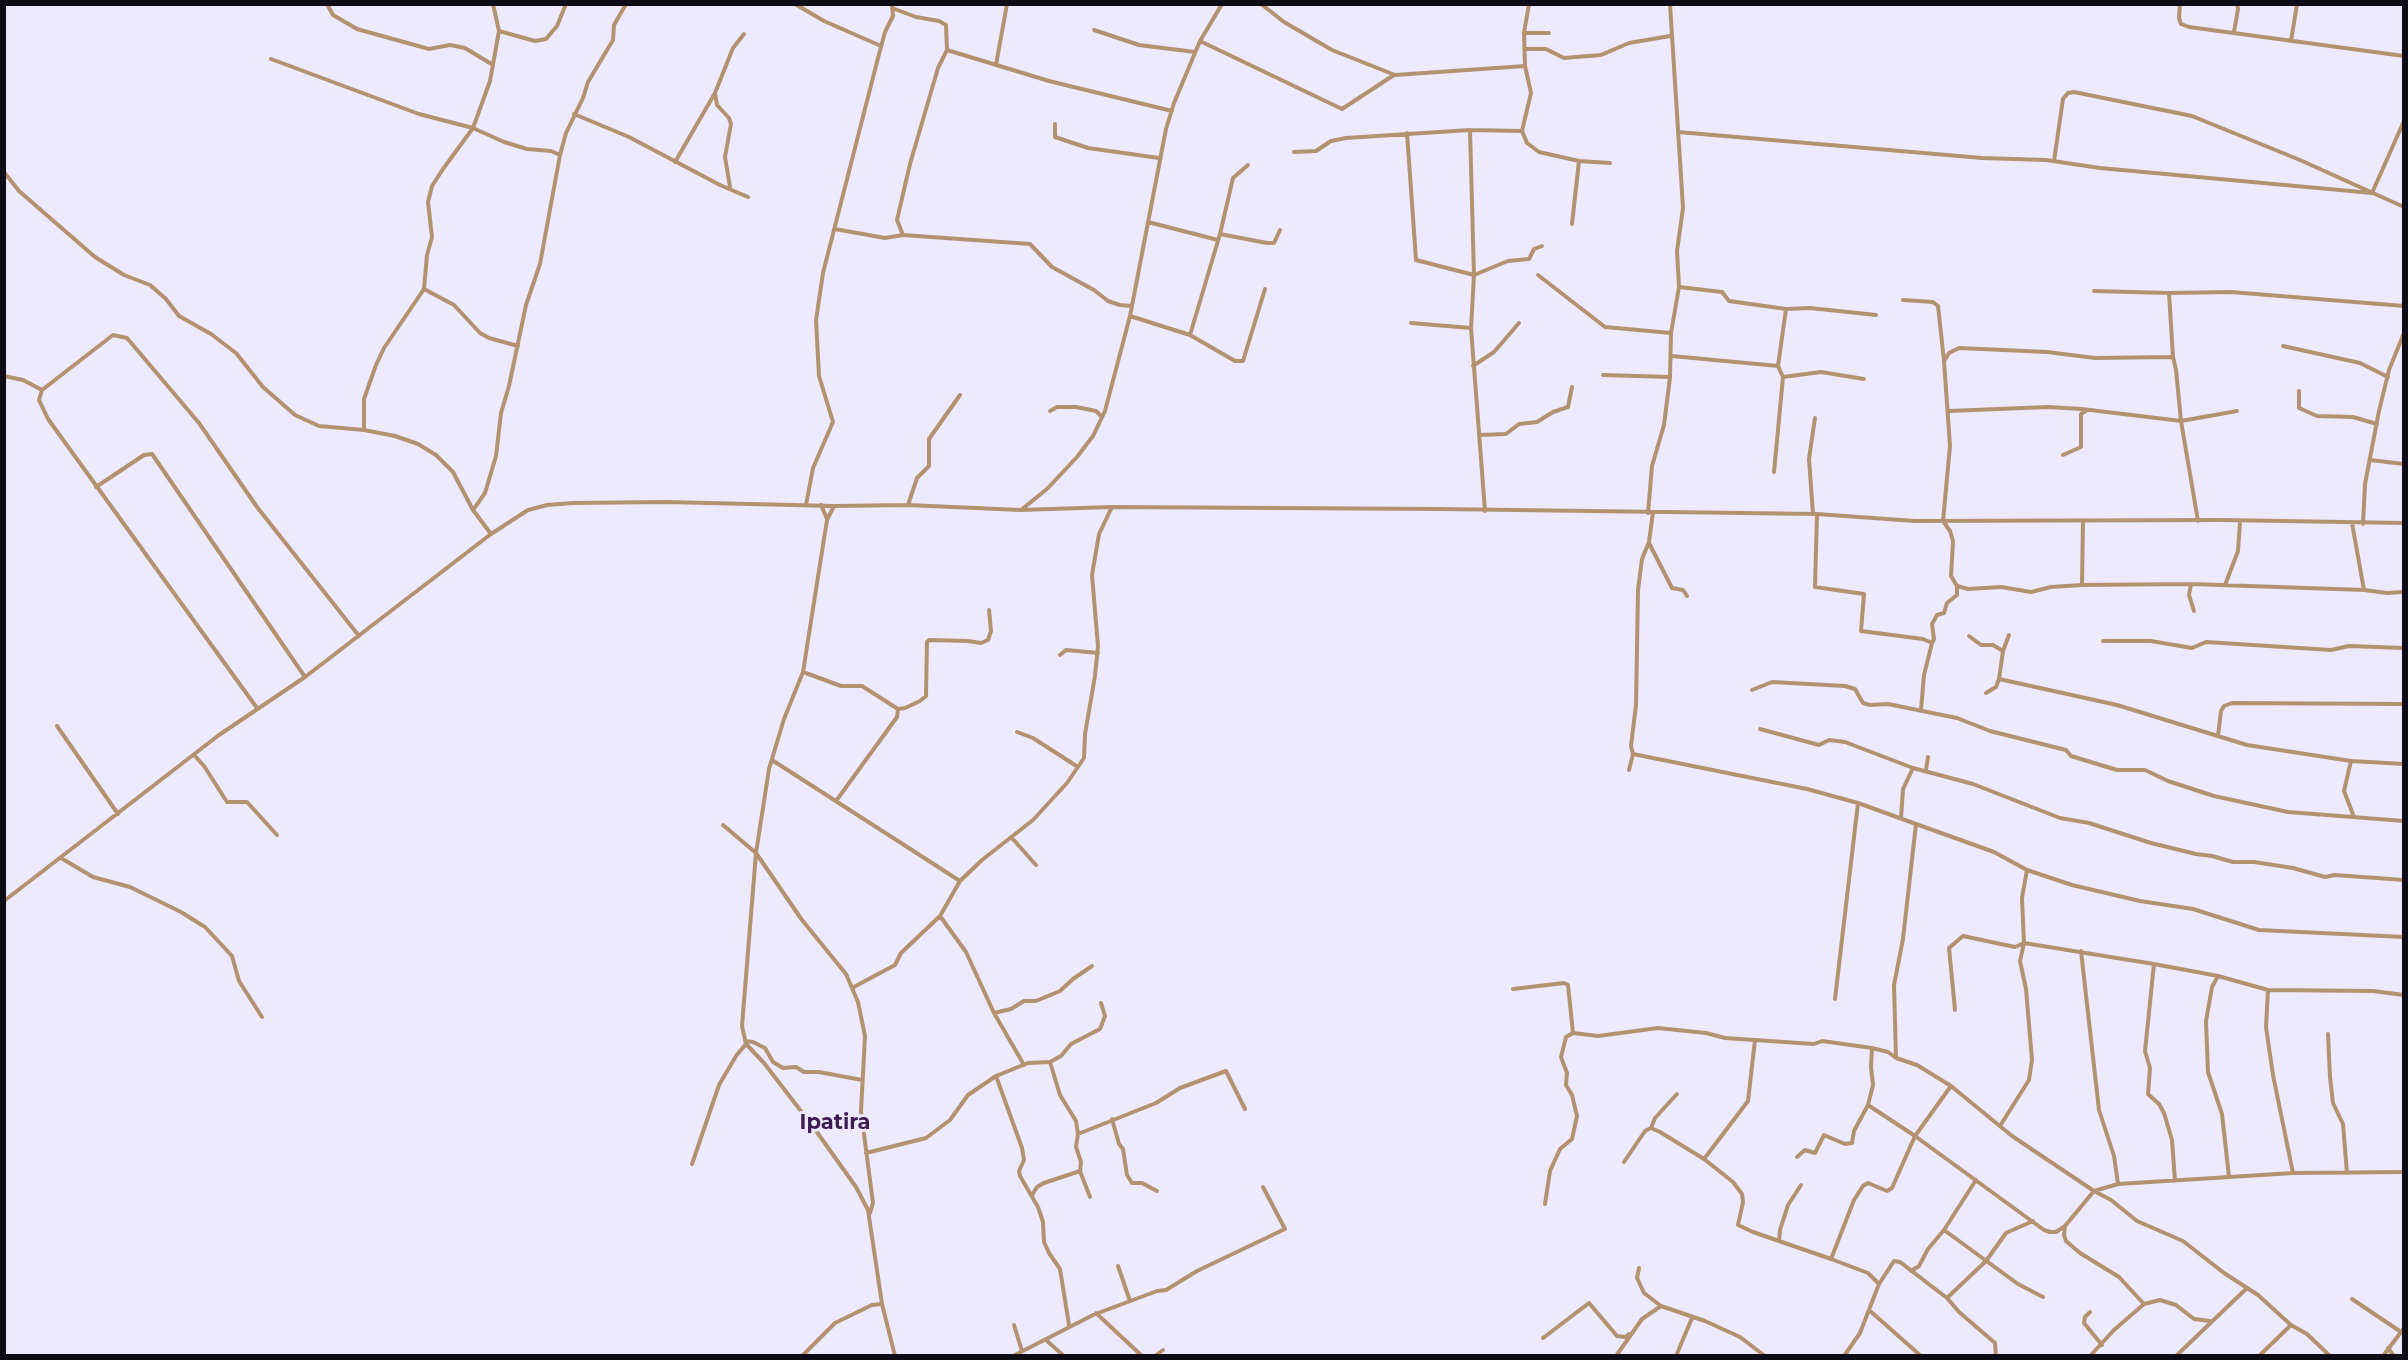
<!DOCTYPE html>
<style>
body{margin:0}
#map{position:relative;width:2408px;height:1360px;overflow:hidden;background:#edeafe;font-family:Montserrat,sans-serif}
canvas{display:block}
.frame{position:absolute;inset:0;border:6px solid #0e0d15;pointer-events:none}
</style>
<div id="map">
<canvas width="2408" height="1360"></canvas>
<div class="frame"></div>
</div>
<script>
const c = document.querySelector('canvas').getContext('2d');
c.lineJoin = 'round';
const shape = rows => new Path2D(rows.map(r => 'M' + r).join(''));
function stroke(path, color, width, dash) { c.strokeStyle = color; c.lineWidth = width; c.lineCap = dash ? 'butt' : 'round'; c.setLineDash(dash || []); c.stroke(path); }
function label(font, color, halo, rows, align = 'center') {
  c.font = font + ' Montserrat,sans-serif'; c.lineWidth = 6; c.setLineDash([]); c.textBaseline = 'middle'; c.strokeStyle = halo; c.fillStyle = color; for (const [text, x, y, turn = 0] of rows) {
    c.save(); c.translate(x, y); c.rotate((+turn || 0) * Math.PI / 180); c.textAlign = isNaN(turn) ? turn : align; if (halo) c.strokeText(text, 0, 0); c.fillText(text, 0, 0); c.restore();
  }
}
stroke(shape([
 [327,4,333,15,357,29,429,49,450,45,465,48,493,65],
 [795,4,824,21,881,46],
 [1261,4,1284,22,1332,50,1395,75,1525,66,1531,93,1522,131,1470,130,1474,275,1471,328,1485,511],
 [2180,4,2179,18,2181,24,2189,27,2404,56],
 [892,8,916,17,939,21,946,25,947,50,1049,81,1172,111],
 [1094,30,1139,45,1195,52],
 [499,31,535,41,546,39,557,26,566,4],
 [2234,32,2238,9,2237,4],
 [1524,33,1529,4],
 [1200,41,1342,109,1394,75],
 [2291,41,2297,4],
 [1525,49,1546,49,1564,58,1601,55,1629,43,1670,36],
 [271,59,419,114,473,128,490,81,499,31,493,4],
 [996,65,1007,4],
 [1525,66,1524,33,1549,33],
 [574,114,629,137,720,185,748,197],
 [1055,124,1055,137,1088,148,1159,158],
 [1522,131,1527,143,1539,152,1579,161,1572,224],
 [1678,132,1982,158,2046,160,2100,168,2372,193,2404,121],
 [1407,133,1416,260,1474,275,1508,261,1529,259,1534,249,1542,246],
 [1294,152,1316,151,1331,141,1346,138,1470,130],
 [560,155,566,133,583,98,588,82,613,40,614,25,626,4],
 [1579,161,1610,163],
 [2054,161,2063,99,2068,93,2074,92,2192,116,2300,160,2404,207],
 [675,162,715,93],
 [4,172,19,191,95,257,124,275,150,285,166,299,179,316,211,334,236,353,263,387,295,415,319,426,364,430,395,436,418,444,436,455,453,472,473,510,491,534],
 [730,187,725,157,731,124,729,118,717,105,715,93,733,48,744,34],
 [1148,222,1218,240],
 [835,229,885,238,903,235,1030,244,1052,267,1094,290,1108,301,1120,305,1132,306],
 [1220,234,1233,178,1248,165],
 [903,235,897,220,910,164,938,68,947,50],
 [1538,275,1605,327,1671,333],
 [1679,287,1722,292,1729,301,1786,309,1810,308,1876,315],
 [424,289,454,305,480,333,489,338,518,346],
 [2094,291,2169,293,2173,357],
 [2169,293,2231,292,2404,306],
 [1903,300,1933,302,1938,306,1944,361],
 [1786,309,1778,366,1783,377,1821,372,1864,379],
 [1130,316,1190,335,1235,361,1243,361,1265,289],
 [1411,323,1471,328],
 [1190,335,1220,234,1267,243,1274,243,1280,230],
 [2283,346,2360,363,2388,377],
 [1672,356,1778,366],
 [1473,366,1494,352,1519,323],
 [1603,375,1670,377],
 [4,376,23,380,42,390,113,335,127,338,199,423,257,507,359,636],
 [42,390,39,400,48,419,257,708],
 [2299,391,2299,408,2317,416,2353,417,2377,424],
 [1050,411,1057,407,1076,407,1096,411,1102,417],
 [1949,411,2048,407,2082,409,2181,421,2237,411],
 [364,430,364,399,376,365,384,348,424,289,427,255,432,237,428,202,432,186,443,169,473,128,504,142,527,149,551,151,560,155,540,264,526,305,509,386,501,413,496,456,485,493,473,510],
 [1479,435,1506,434,1519,424,1537,422,1553,412,1568,407,1572,387],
 [2063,455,2081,447,2081,414,2087,410],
 [2370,460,2404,464],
 [1774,472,1783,377],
 [96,487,144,455,152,454,305,677],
 [806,505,813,468,833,422,819,376,816,320,823,273,878,58,885,32,893,16,892,4],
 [821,505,827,519],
 [908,505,917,478,929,466,929,439,960,395],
 [834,506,827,520,803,672,784,719,769,769,756,853,742,1026,746,1044,764,1063,814,1128,856,1187,868,1210,882,1304,895,1356],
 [1021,510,1047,489,1077,457,1093,436,1105,411,1130,316,1166,129,1174,103,1200,41,1222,4],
 [1648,513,1652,466,1664,425,1670,377,1671,333,1679,287,1677,251,1683,208,1670,4],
 [1813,514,1809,459,1815,418],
 [1817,514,1815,587,1864,594,1861,631,1923,639,1932,643,1924,675,1921,710],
 [2198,521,2181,421,2176,370,2173,357,2095,358,2047,352,1959,348,1949,353,1944,361,1950,446,1943,521,1950,531,1953,541,1951,576,1957,586,1968,589,2001,587,2031,592,2051,587,2082,585,2191,584,2364,590,2387,593,2404,592],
 [2352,523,2364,590],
 [2363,524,2365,484,2379,411,2389,370,2404,333],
 [1649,543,1672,588,1683,590,1687,596],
 [2191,584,2189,595,2194,611],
 [2082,585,2083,521],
 [2225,585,2238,551,2240,522],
 [1969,636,1981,645,1993,645,2003,651],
 [2103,641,2151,641,2192,648,2206,642,2331,650,2349,646,2404,648],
 [1932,643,1934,639,1932,624,1937,615,1944,613,1947,603,1957,595,1957,586],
 [1060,655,1066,650,1098,653],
 [803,672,841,686,862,686,898,709],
 [1999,679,2117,705,2247,745,2351,761,2404,764],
 [1752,690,1772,682,1845,686,1855,689,1863,703,1870,705,1888,704,1957,718,1990,731,2066,750,2071,756,2117,770,2145,770,2168,781,2214,796,2288,812,2404,821],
 [1986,693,1996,687,1999,679,2003,651,2009,635],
 [57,726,118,814],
 [1760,729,1819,745,1829,740,1845,742,1913,768],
 [1017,732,1033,738,1078,767],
 [2218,736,2221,711,2224,706,2232,703,2404,704],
 [1633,754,1631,746,1636,705,1638,590,1642,559,1649,542,1653,512],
 [194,755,204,766,227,802,247,802,277,835],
 [772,760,960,881],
 [2351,761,2344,791,2354,817],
 [1629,770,1633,754,1807,789,1858,803,1916,824],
 [1926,770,1928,757],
 [836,801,897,717,898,709,905,708,920,701,926,696,927,642,929,640,968,641,981,643,988,640,991,631,989,610],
 [1901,818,1903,789,1913,768,1973,784,2060,818,2089,823,2151,843,2196,854,2212,856,2233,862,2254,862,2293,868,2325,877,2335,875,2404,880],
 [723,825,756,853,802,920,846,974,858,1002,865,1036,861,1111,873,1203,870,1213],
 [1011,837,1036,865],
 [61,858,93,877,130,887,181,912,205,927,232,956,239,981,262,1017],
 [4,901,219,735,305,677,491,534,528,510,547,505,573,503,666,502,834,506,908,505,1020,510,1112,507,1439,509,1817,514,1915,521,2222,520,2404,523],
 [940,916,966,952,994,1013,1024,1065],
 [2081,951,2099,1110,2114,1156,2118,1184],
 [2154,964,2145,1051,2150,1068,2148,1094,2159,1104,2164,1113,2172,1140,2175,1181],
 [2218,976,2212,987,2206,1021,2208,1072,2222,1114,2229,1177],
 [852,988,895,965,901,953,940,916,960,881,982,860,1033,820,1067,783,1084,758,1085,734,1095,676,1098,646,1092,575,1099,534,1112,507],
 [1513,989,1564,983,1568,985,1573,1033],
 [2268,990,2373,991,2404,995],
 [1835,999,1858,803],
 [1955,1010,1949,948,1963,936,2015,947,2024,943,2154,964,2218,976,2268,990,2266,1027,2273,1075,2293,1173],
 [994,1013,1011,1009,1024,1001,1036,1001,1060,991,1073,979,1092,966],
 [2328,1034,2330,1077,2333,1103,2343,1124,2347,1173],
 [745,1041,753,1042,765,1048,773,1062,783,1068,796,1067,804,1072,819,1072,862,1080],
 [1896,1058,1894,985,1903,939,1916,824,1994,852,2027,870,2072,885,2140,901,2193,909,2259,930,2404,937],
 [1050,1062,1060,1095,1076,1121,1078,1134,1076,1147,1081,1162,1080,1171,1090,1197],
 [996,1076,1022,1148,1024,1160,1019,1171,1020,1176,1038,1207,1043,1222,1044,1242,1049,1253,1060,1269,1069,1325],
 [1951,1086,1917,1065,1896,1058,1888,1052,1872,1048,1871,1067,1873,1085,1868,1105,1915,1136,2044,1230,2050,1232,2056,1232,2065,1226,2094,1191,2118,1184,2293,1173,2404,1172],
 [1112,1119,1119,1144,1123,1149,1127,1175,1132,1183,1142,1183,1157,1191],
 [2000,1126,2029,1080,2032,1060,2026,989,2020,961,2024,943,2022,898,2027,870],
 [1651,1128,1655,1118,1677,1094],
 [1078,1134,1156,1103,1180,1088,1226,1071,1245,1109],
 [866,1153,926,1138,950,1120,968,1095,996,1076,1028,1063,1050,1062,1061,1056,1071,1044,1100,1029,1105,1016,1101,1003],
 [1797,1157,1805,1150,1815,1153,1824,1135,1845,1144,1852,1143,1854,1131,1868,1105],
 [1704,1159,1748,1101,1755,1040],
 [1624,1162,1645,1131,1651,1128,1660,1132,1704,1159,1733,1182,1742,1194,1743,1202,1738,1225,1753,1232,1831,1259],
 [692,1164,719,1085,736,1056,746,1044],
 [1032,1195,1037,1187,1044,1183,1080,1171],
 [1545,1204,1550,1171,1560,1149,1572,1139,1577,1116,1572,1095,1566,1085,1567,1073,1561,1057,1566,1037,1573,1033,1598,1036,1658,1028,1706,1033,1725,1038,1814,1044,1822,1041,1872,1048],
 [2065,1226,2064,1235,2066,1241,2080,1253,2119,1277,2144,1304],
 [1944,1230,1976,1180],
 [1779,1241,1780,1230,1788,1205,1801,1185],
 [1118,1266,1130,1301],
 [1639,1268,1637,1278,1644,1293,1661,1306],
 [1911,1271,1919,1266,1928,1249,1944,1230,2018,1284,2043,1297],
 [1879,1284,1868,1273,1831,1259,1854,1200,1863,1186,1868,1183,1887,1191,1892,1188,1915,1136,1951,1086,2012,1136,2094,1191,2111,1200,2137,1221,2183,1241,2224,1273,2258,1295,2291,1325,2307,1334,2330,1356],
 [2352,1299,2401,1332],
 [1869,1310,1921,1356],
 [2090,1312,2085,1317,2084,1323,2102,1345],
 [1096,1313,1142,1356],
 [1014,1325,1022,1351],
 [1543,1338,1589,1303,1617,1336,1625,1337,1629,1334],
 [1046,1340,1064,1356],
 [2388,1348,2394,1356],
 [802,1356,835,1323,872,1305,882,1304],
 [1013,1356,1093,1315,1157,1291,1166,1290,1197,1271,1285,1229,1263,1187],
 [1155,1356,1163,1350],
 [1616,1356,1642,1319,1661,1306,1705,1321,1740,1337,1765,1356],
 [1676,1356,1692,1318],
 [1844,1356,1860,1333,1879,1284,1894,1261,1900,1262,1947,1298],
 [1996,1356,1995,1343,1959,1312,1947,1298,1986,1261,2006,1233,2033,1221],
 [2090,1356,2114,1330,2144,1304,2160,1300,2176,1305,2194,1319,2210,1321],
 [2176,1356,2246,1289],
 [2259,1356,2291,1325],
 [2383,1356,2404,1328]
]), '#b39270', 4);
label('bold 21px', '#3d1c54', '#edeafe', [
 ["Ipatira",835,1123]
]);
</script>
